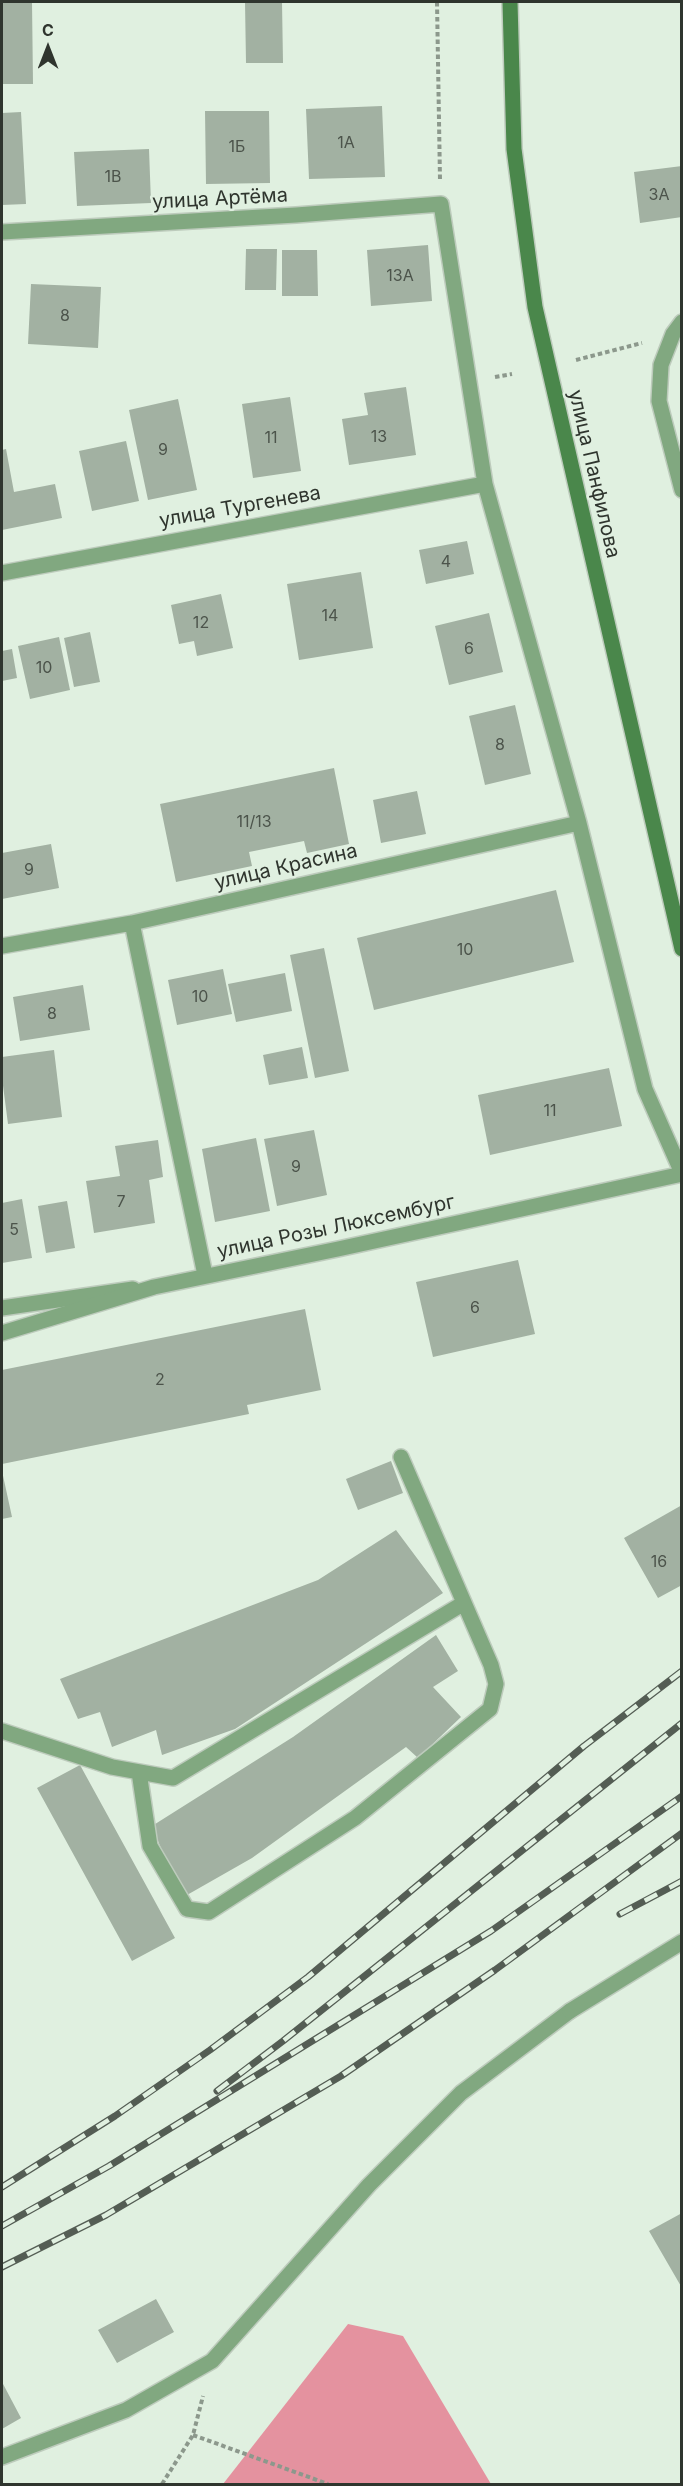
<!DOCTYPE html>
<meta charset="utf-8">
<style>
body{margin:0}
#map{position:relative;width:683px;height:2486px;overflow:hidden;background:#e0f0e0;font-family:Inter,sans-serif}
canvas{display:block}
.frame{position:absolute;inset:0;border:3px solid #2f352e;pointer-events:none}
.north{position:absolute;left:18px;top:18px;width:60px;height:60px;-webkit-text-stroke:4px #e0f0e0;paint-order:stroke;rotate:0deg;font-size:16px;font-weight:700;line-height:24px;text-align:center;color:#2f352e}
.north::after{content:'';display:block;margin:auto;width:21px;height:27px;background:#2f352e;clip-path:polygon(50% 0,100% 100%,50% 72%,0 100%)}
</style>
<div id="map">
<canvas width="683" height="2486"></canvas>
<div class="frame"></div>
<div class="north">С</div>
</div>
<script>
const c = document.querySelector('canvas').getContext('2d');
c.lineJoin = 'round';
function paint(path, color) { c.fillStyle = color; c.fill(path, 'evenodd'); }
const shape = rows => new Path2D(rows.map(r => 'M' + r).join(''));
function stroke(path, color, width, dash) { c.strokeStyle = color; c.lineWidth = width; c.lineCap = dash ? 'butt' : 'round'; c.setLineDash(dash || []); c.stroke(path); }
function label(font, color, halo, rows, align = 'center') {
  c.font = font + ' Inter,sans-serif'; c.lineWidth = 5; c.setLineDash([]); c.textBaseline = 'middle'; c.strokeStyle = halo; c.fillStyle = color; for (const [text, x, y, turn = 0] of rows) {
    c.save(); c.translate(x, y); c.rotate((+turn || 0) * Math.PI / 180); c.textAlign = isNaN(turn) ? turn : align; if (halo) c.strokeText(text, 0, 0); c.fillText(text, 0, 0); c.restore();
  }
}
paint(shape([
 [348,2324,403,2336,491,2484,223,2484]
]), '#e4929f');
paint(shape([
 [2,2,32,2,33,84,2,84],
 [245,2,282,2,283,63,246,63],
 [382,106,385,177,309,179,306,109],
 [205,111,269,111,270,183,206,184],
 [21,112,26,204,2,205,2,113],
 [149,149,151,203,77,206,74,152],
 [682,166,682,217,640,223,634,172],
 [428,245,432,301,371,306,367,250],
 [246,249,277,249,276,290,245,290],
 [282,250,317,250,318,296,282,296],
 [31,284,101,287,98,348,28,344],
 [406,387,416,455,349,465,342,419,368,415,364,393],
 [290,397,301,471,253,478,242,404],
 [178,399,197,490,148,500,129,410],
 [126,441,139,501,92,511,79,451],
 [6,449,14,492,55,484,62,518,2,530,2,450],
 [467,541,474,574,426,584,419,550],
 [361,572,373,648,299,660,287,584],
 [221,594,233,648,197,656,194,641,179,644,171,605],
 [489,613,503,672,449,685,435,626],
 [90,632,100,682,74,687,64,638],
 [59,637,70,690,30,699,18,646],
 [12,649,17,678,2,681,2,651],
 [515,705,531,774,485,785,469,716],
 [334,768,349,844,307,853,304,841,249,852,252,866,176,882,160,804],
 [417,791,426,834,381,843,373,800],
 [51,844,59,888,2,899,2,853],
 [556,890,574,962,374,1010,357,938],
 [324,948,349,1071,315,1078,290,955],
 [223,969,232,1014,177,1025,168,980],
 [285,973,292,1011,236,1022,228,984],
 [83,985,90,1030,20,1041,13,997],
 [302,1047,308,1078,269,1085,263,1055],
 [54,1050,62,1117,8,1124,2,1078,2,1057],
 [609,1068,622,1126,490,1155,478,1095],
 [314,1130,327,1195,277,1206,264,1139],
 [256,1138,270,1211,215,1222,202,1149],
 [158,1140,163,1177,149,1180,155,1223,94,1233,86,1181,120,1176,115,1146],
 [22,1199,32,1258,2,1263,2,1203],
 [67,1201,75,1248,46,1253,38,1206],
 [518,1260,535,1334,433,1357,416,1282],
 [305,1309,321,1390,247,1405,249,1414,2,1464,2,1370],
 [391,1461,403,1493,358,1510,346,1479],
 [2,1471,12,1517,2,1519],
 [682,1505,682,1585,658,1598,624,1538],
 [396,1530,443,1593,235,1729,162,1755,156,1730,112,1747,100,1712,78,1719,60,1679,318,1580],
 [436,1635,458,1671,433,1687,461,1717,418,1758,406,1747,252,1858,187,1895,166,1861,152,1826,293,1737],
 [80,1765,175,1938,132,1961,37,1788],
 [682,2213,682,2288,649,2231],
 [156,2299,174,2332,117,2363,98,2330],
 [2,2382,21,2418,2,2429]
]), '#a2b1a2');
const service = shape([
 [2,1308,133,1289],
 [2,1731,112,1767,173,1778,464,1603],
 [139,1772,150,1846,187,1909,209,1912,355,1818,490,1709,496,1684,491,1665,401,1457],
 [2,2457,126,2410,212,2361,369,2185,461,2093,570,2011]
]);
const minor = shape([
 [2,232,296,215,441,204,485,484,579,823,645,1089,682,1173],
 [682,322,673,334,661,365,659,401,682,490],
 [2,573,485,484],
 [132,923,205,1275],
 [2,946,132,923,579,823],
 [2,1333,154,1287,338,1249,682,1174],
 [570,2011,682,1942]
]);
const secondary = shape([
 [510,2,514,149,535,307,682,949]
]);
stroke(service, '#bdcbbc', 18);
stroke(minor, '#bdcbbc', 18);
stroke(secondary, '#bdcbbc', 18);
stroke(shape([
 [437,2,440,180],
 [576,360,642,343],
 [495,377,512,374],
 [193,2435,328,2484],
 [162,2484,193,2435,203,2396]
]), '#8c988c', 4, [4.5, 3]);
stroke(service, '#81a880', 15);
stroke(minor, '#81a880', 15);
stroke(secondary, '#4a874b', 15);
const rail = shape([
 [620,1914,682,1881],
 [217,2091,283,2041,682,1723],
 [2,2187,115,2116,210,2050,308,1977,584,1746,682,1671],
 [2,2226,109,2166,491,1931,682,1796],
 [2,2267,106,2215,341,2076,495,1970,682,1833]
]);
stroke(rail, '#545d54', 7);
stroke(rail, '#e0f0e0', 4.5, [14]);
label('16px', '#4c544b', null, [
 ["1А",346,143],
 ["1Б",237,147],
 ["1В",113,177],
 ["3А",659,195],
 ["13А",400,276],
 ["8",65,316],
 ["13",379,437],
 ["11",271,438],
 ["9",163,450],
 ["4",446,562],
 ["14",330,616],
 ["12",201,623],
 ["6",469,649],
 ["10",44,668],
 ["8",500,745],
 ["11/13",254,822],
 ["9",29,870],
 ["10",465,950],
 ["10",200,997],
 ["8",52,1014],
 ["11",550,1111],
 ["9",296,1167],
 ["7",121,1202],
 ["5",14,1230],
 ["6",475,1308],
 ["2",160,1380],
 ["16",659,1562]
]);
label('20px', '#2f352e', '#e0f0e0', [
 ["улица Артёма",220,199,-3],
 ["улица Панфилова",594,474,77],
 ["улица Тургенева",240,507,-10],
 ["улица Красина",286,867,-13],
 ["улица Розы Люксембург",336,1227,-12]
]);
</script>
